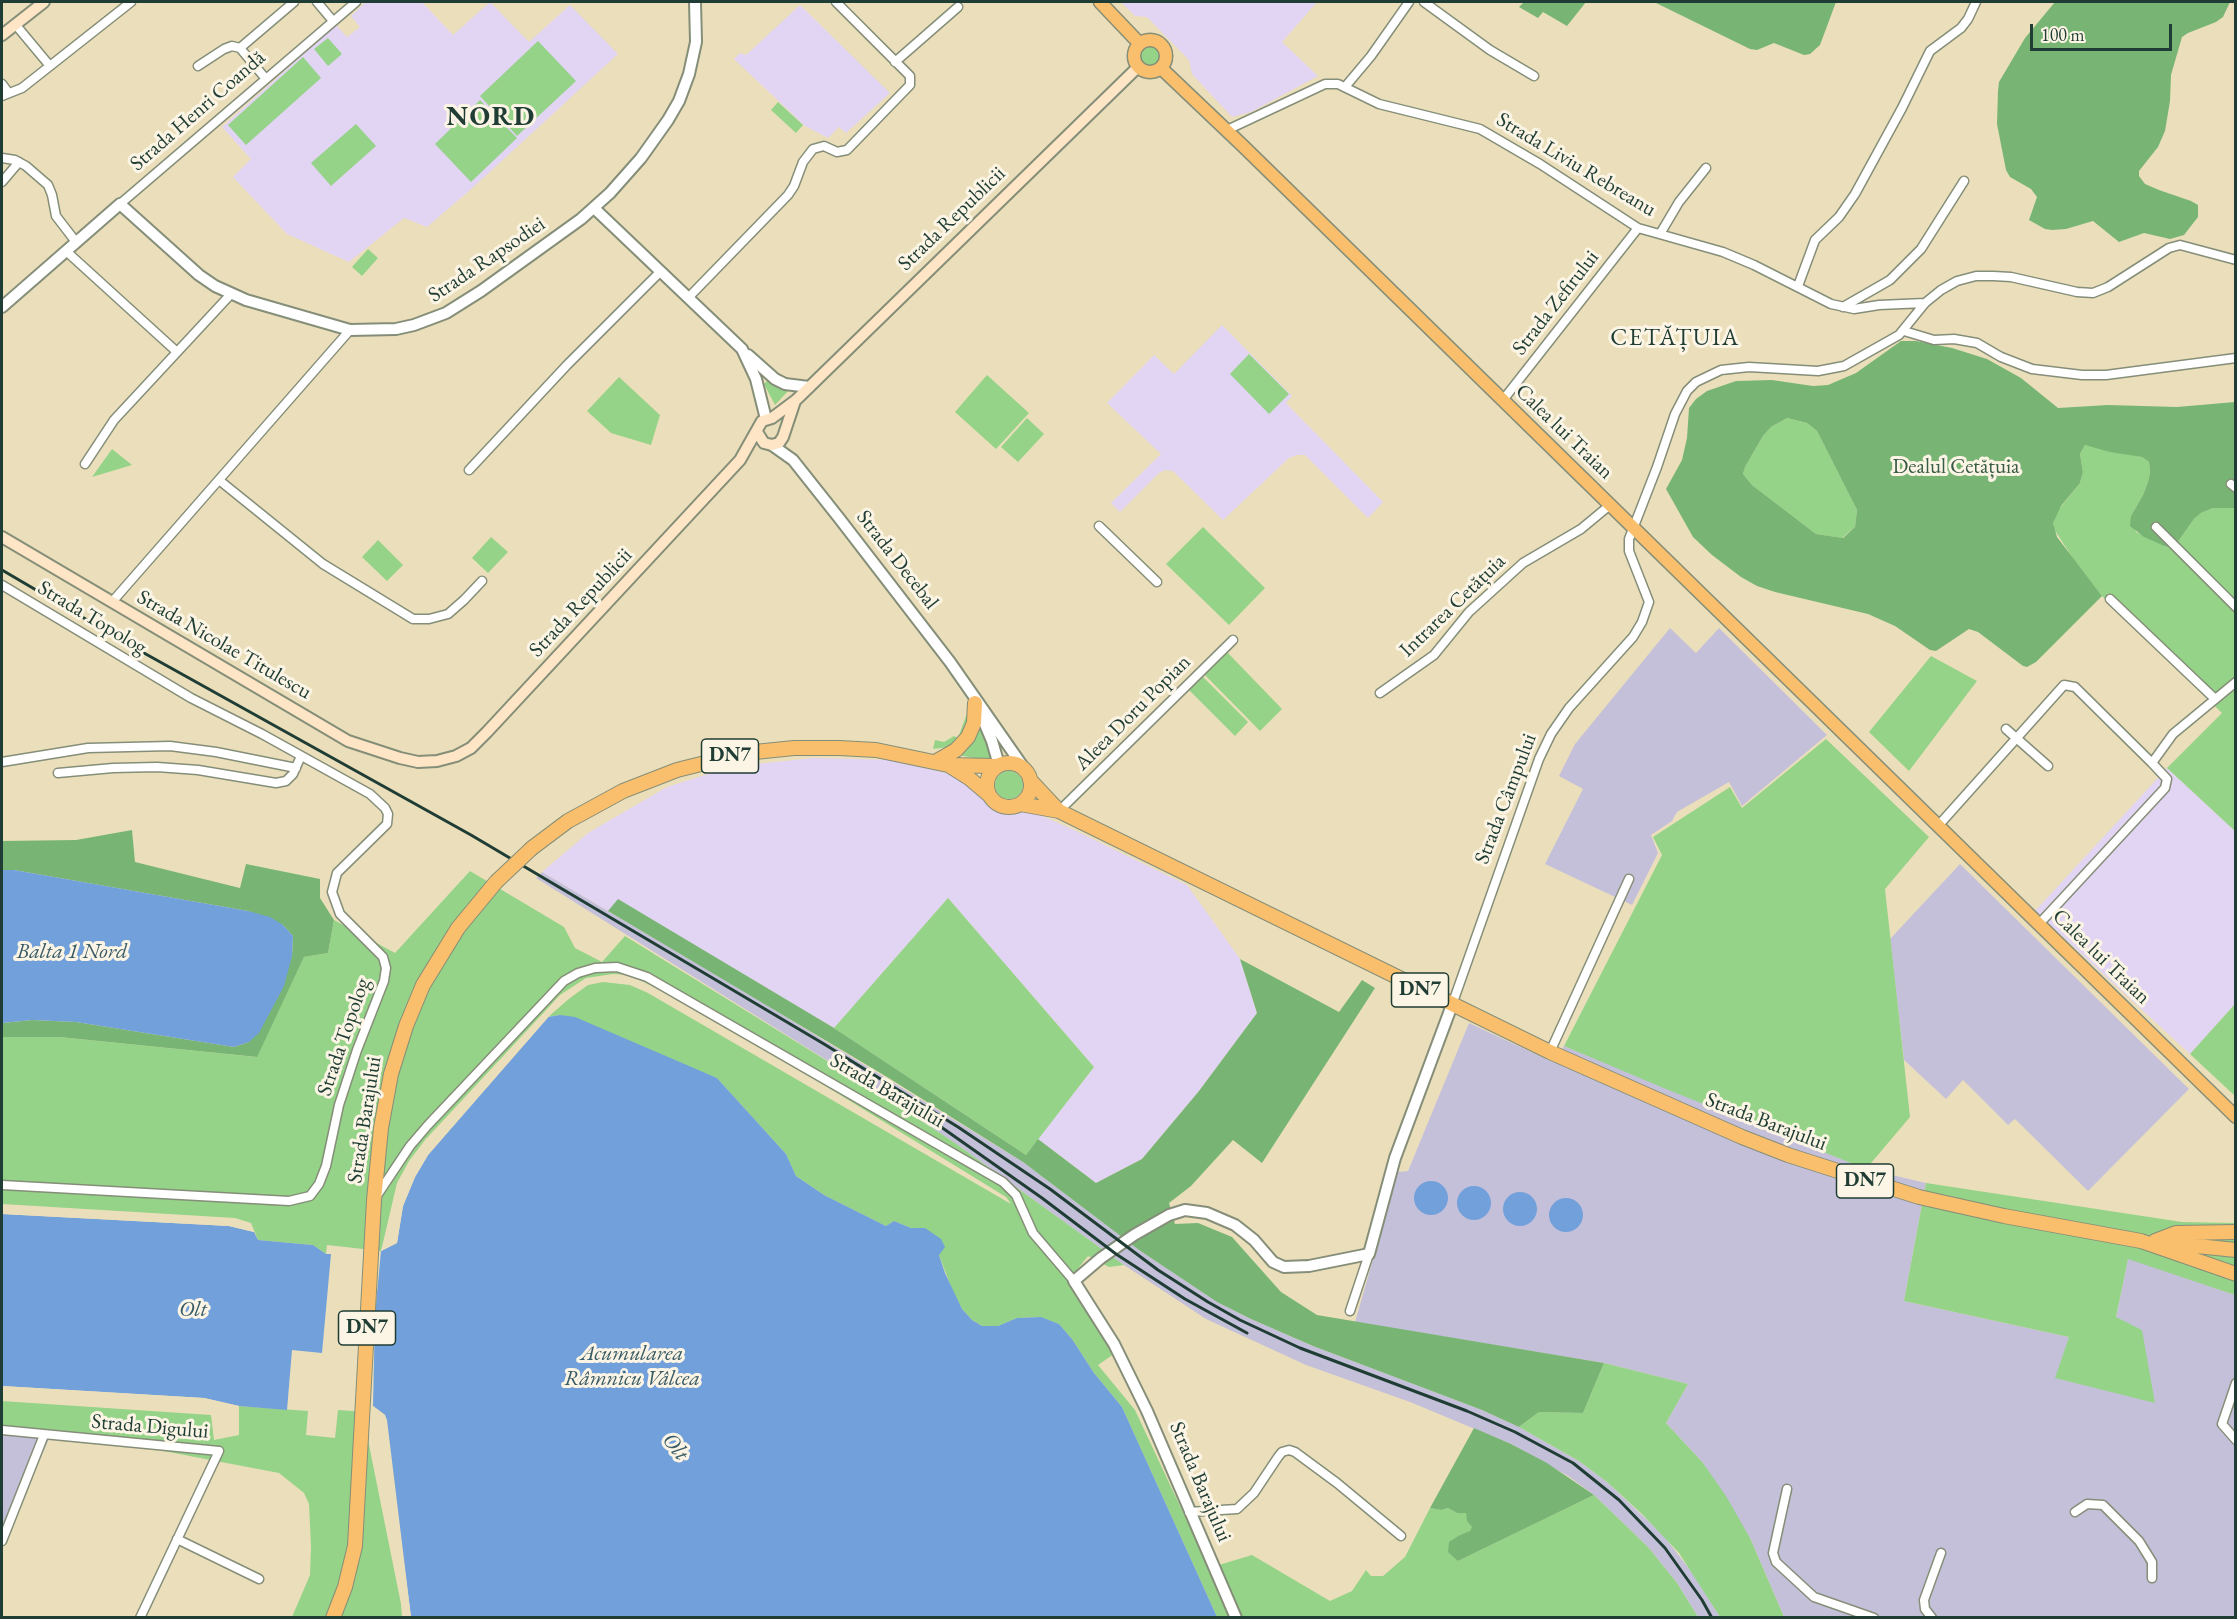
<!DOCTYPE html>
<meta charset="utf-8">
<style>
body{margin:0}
#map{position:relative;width:2237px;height:1619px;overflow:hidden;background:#ebdfbb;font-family:"EB Garamond",serif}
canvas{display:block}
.frame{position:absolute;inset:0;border:3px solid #1f3d34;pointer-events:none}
.scale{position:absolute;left:2030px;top:24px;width:142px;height:27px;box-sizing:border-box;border:3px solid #1f3d34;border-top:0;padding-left:8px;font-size:18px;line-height:21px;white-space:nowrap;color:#1f3d34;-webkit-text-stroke:4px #fcf5e5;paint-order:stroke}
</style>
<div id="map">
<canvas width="2237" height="1619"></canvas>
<div class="frame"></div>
<div class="scale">100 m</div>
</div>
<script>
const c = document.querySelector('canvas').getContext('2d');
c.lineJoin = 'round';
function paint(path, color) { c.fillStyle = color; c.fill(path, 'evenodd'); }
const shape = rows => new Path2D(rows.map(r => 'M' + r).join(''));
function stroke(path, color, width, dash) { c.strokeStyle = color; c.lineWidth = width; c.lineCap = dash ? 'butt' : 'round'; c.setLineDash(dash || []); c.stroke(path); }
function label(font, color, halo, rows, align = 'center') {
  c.font = font + ' "EB Garamond",serif'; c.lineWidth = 6; c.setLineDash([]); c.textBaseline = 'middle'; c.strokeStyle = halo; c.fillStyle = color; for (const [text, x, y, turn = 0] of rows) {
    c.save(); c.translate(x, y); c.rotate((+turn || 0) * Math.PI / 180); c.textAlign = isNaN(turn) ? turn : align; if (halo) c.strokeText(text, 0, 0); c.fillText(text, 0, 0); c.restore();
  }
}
paint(shape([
 [366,2,422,2,453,35,490,2,529,42,570,5,618,54,469,191,427,227,404,218,349,262,287,234,233,177,251,159,222,127,336,25,347,37,360,27,351,16],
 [1121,2,1317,2,1282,42,1318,76,1251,112,1232,117,1192,74,1189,60,1147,17,1135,16],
 [800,5,890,93,846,133,839,127,828,138,805,126,734,59,740,53,746,55],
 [1222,325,1292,396,1286,403,1383,502,1368,518,1305,455,1297,455,1289,458,1223,520,1173,471,1165,470,1159,473,1120,512,1111,503,1161,454,1107,403,1154,355,1174,374],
 [814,758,890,760,946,773,1074,830,1187,885,1240,959,1257,1013,1199,1091,1142,1159,1096,1183,1038,1139,1094,1067,948,898,834,1028,619,900,608,911,542,872,588,833,667,787,708,774,756,764],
 [2167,768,2235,831,2235,1004,2190,1054,2035,911]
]), '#e2d4f3');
paint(shape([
 [1670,628,1696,653,1719,628,1827,735,1742,806,1729,782,1677,812,1672,821,1651,835,1658,853,1632,905,1545,864,1583,789,1559,776,1575,744],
 [1960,864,2189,1089,2088,1191,2015,1119,2008,1125,1963,1080,1946,1099,1904,1060,1890,939],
 [542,872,768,1006,1023,1162,1139,1250,1217,1302,1251,1319,1313,1346,1482,1410,1519,1427,1579,1461,1607,1482,1663,1535,1694,1575,1720,1617,1698,1617,1677,1583,1648,1547,1594,1495,1568,1476,1511,1444,1410,1402,1306,1365,1206,1319,1124,1265,955,1143,879,1093,536,878],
 [1469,1023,1555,1063,1564,1046,1866,1169,1926,1183,1904,1301,2069,1337,2056,1378,2155,1402,2116,1318,2128,1258,2235,1295,2235,1617,1784,1617,1750,1538,1703,1463,1666,1423,1688,1384,1604,1363,1355,1322,1398,1172,1408,1171],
 [2,1428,53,1430,2,1544]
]), '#c5c0da');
paint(shape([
 [328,38,342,54,328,66,314,49],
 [538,41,576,81,517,136,480,96],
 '1139 56a10 10 0 1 1 20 0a10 10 0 1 1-20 0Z',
 [303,57,321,78,246,145,228,125],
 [480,100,517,138,471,182,435,144],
 [778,102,803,125,796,133,771,110],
 [356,124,376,146,331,186,311,163],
 [368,249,378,258,362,276,352,267],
 [1249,354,1289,394,1269,414,1230,374],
 [987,375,1029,413,996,449,955,412],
 [619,377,660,415,651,445,611,433,587,411],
 [768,380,776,385,789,390,775,405,764,384],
 [1027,418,1044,434,1018,462,1001,447],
 [1787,418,1807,423,1817,431,1857,510,1855,527,1842,538,1816,534,1752,485,1743,474,1745,467,1763,436,1771,427],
 [2085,445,2142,457,2149,462,2150,472,2148,482,2143,495,2131,516,2136,532,2164,546,2168,547,2177,543,2194,519,2201,513,2213,508,2235,508,2235,831,2167,768,2222,713,2102,596,2074,560,2054,529,2053,523,2055,514,2080,483,2083,472,2080,454],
 [112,449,132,465,92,477],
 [1203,527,1265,588,1229,625,1166,564],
 [491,537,508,552,488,573,472,558],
 [378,540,403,565,387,581,362,557],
 [1226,651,1282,709,1260,731,1204,674],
 [1931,656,1977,681,1909,771,1869,732],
 [1203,677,1248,722,1235,736,1189,690],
 [969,708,971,712,962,737,949,747,933,749,935,740,944,742,954,736,958,738],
 [978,725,991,753,990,761,958,755],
 [1826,739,1929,837,1885,889,1910,1117,1866,1169,1666,1089,1564,1046,1662,855,1653,837,1730,787,1742,808],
 '995 785a14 14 0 1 1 28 0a14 14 0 1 1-28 0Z',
 [470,871,564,927,575,948,602,962,625,936,879,1093,955,1143,1124,1265,1109,1267,1088,1256,1068,1281,1114,1354,1098,1365,1135,1410,1209,1568,1252,1555,1330,1601,1352,1591,1366,1570,1371,1576,1383,1576,1405,1557,1430,1508,1441,1510,1448,1508,1457,1513,1466,1513,1472,1527,1470,1532,1460,1535,1458,1561,1594,1495,1648,1547,1677,1583,1698,1617,1217,1617,1122,1407,1094,1373,1072,1339,1059,1324,1040,1317,1017,1318,998,1326,982,1326,972,1320,962,1309,953,1292,939,1255,925,1228,911,1228,894,1221,886,1226,824,1195,796,1176,786,1154,717,1078,560,1015,548,1017,570,998,588,985,603,982,630,985,648,993,1011,1204,1006,1197,824,1085,656,988,629,975,613,974,586,978,560,995,425,1140,409,1161,397,1183,381,1251,327,1245,326,1254,313,1245,258,1240,251,1223,235,1218,2,1204,2,1037,59,1037,256,1057,304,957,328,953,334,920,395,953],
 [948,898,1094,1067,1026,1155,834,1028],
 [2235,1004,2235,1096,2190,1054],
 [1926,1183,2182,1222,2235,1223,2235,1295,2128,1259,2116,1317,2142,1330,2155,1403,2055,1378,2069,1337,1904,1301],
 [1604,1363,1688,1384,1666,1423,1703,1463,1726,1496,1750,1538,1784,1617,1720,1617,1679,1553,1642,1514,1607,1482,1579,1461,1519,1427,1539,1412,1583,1413],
 [2,1401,211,1415,214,1440,239,1435,239,1406,308,1411,306,1435,335,1438,338,1410,367,1412,368,1440,401,1604,402,1617,292,1617,310,1575,311,1546,309,1504,304,1493,279,1473,53,1430,2,1428]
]), '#95d388');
paint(shape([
 [1524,2,1586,2,1567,26,1543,12,1538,18,1519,7],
 [1654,2,1836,2,1820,45,1810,54,1804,55,1774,43,1757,50,1750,49],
 [2055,2,2230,2,2223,17,2216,22,2188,33,2182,37,2171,75,2170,101,2165,131,2158,147,2139,171,2139,176,2145,184,2159,190,2191,201,2198,205,2198,217,2184,235,2170,239,2144,233,2119,242,2093,221,2066,229,2052,230,2045,229,2029,220,2037,197,2031,189,2010,177,2006,170,1997,124,1998,91,1999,82,2025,38],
 [1901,341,1916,341,1952,348,1987,359,2021,378,2058,408,2108,405,2177,407,2235,402,2235,508,2213,508,2201,513,2194,519,2177,543,2168,547,2164,546,2144,537,2130,526,2131,516,2143,495,2148,482,2150,472,2149,462,2142,457,2110,452,2085,445,2080,454,2083,472,2080,483,2061,506,2053,523,2057,537,2102,596,2036,662,2027,667,2023,666,1978,632,1969,629,1936,651,1930,650,1895,626,1868,614,1775,592,1757,586,1741,577,1712,555,1693,537,1666,489,1682,460,1687,438,1689,408,1696,399,1707,391,1736,381,1772,380,1813,386,1828,385,1856,373],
 [1787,418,1807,423,1817,431,1857,510,1855,527,1843,538,1816,534,1752,485,1743,474,1745,467,1763,436,1771,427],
 [132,830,135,862,240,888,246,864,320,879,320,898,334,920,328,953,304,957,257,1057,59,1037,2,1037,2,1023,32,1020,76,1022,234,1047,249,1042,292,956,293,936,283,925,248,911,14,870,2,870,2,841,76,840],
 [618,899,834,1028,1026,1155,1038,1139,1096,1183,1142,1159,1199,1091,1257,1013,1240,959,1339,1012,1362,980,1375,988,1262,1163,1233,1140,1191,1186,1169,1203,1175,1224,1198,1223,1232,1237,1281,1292,1317,1315,1604,1363,1583,1413,1539,1412,1519,1427,1482,1410,1313,1346,1251,1319,1217,1302,1139,1250,1023,1162,887,1077,608,911],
 [1474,1428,1511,1444,1547,1463,1594,1495,1458,1561,1448,1552,1449,1542,1460,1535,1470,1531,1472,1527,1467,1521,1466,1513,1457,1513,1448,1508,1441,1510,1430,1508]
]), '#78b574');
paint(shape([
 [2,870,14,870,248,911,270,917,283,925,293,936,292,956,284,986,259,1033,249,1042,234,1047,76,1022,32,1020,2,1023],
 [560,1015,575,1017,717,1078,786,1154,796,1176,824,1195,886,1226,894,1221,911,1228,925,1228,941,1239,945,1247,939,1255,945,1273,962,1309,972,1320,982,1326,998,1326,1017,1318,1041,1317,1059,1324,1072,1339,1094,1373,1122,1407,1217,1617,411,1617,385,1415,373,1406,375,1315,381,1251,397,1243,403,1206,415,1177,428,1155,548,1017],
 '1414 1198a17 17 0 1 1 34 0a17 17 0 1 1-34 0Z',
 '1457 1203a17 17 0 1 1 34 0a17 17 0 1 1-34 0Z',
 '1503 1209a17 17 0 1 1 34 0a17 17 0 1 1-34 0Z',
 '1549 1215a17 17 0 1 1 34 0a17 17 0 1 1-34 0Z',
 [2,1214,229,1226,254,1232,258,1240,313,1245,326,1254,331,1254,322,1353,292,1350,287,1410,239,1406,204,1398,2,1386]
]), '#71a0da');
paint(shape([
 [552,1013,428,1155,415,1177,403,1206,397,1243,381,1251,382,1247,394,1241,400,1205,412,1176,425,1153,545,1015],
 [2,1211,229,1223,253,1228,254,1232,229,1226,2,1214],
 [2,1386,204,1398,239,1406,239,1409,204,1400,2,1389],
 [373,1406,385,1415,387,1420,411,1617,408,1618,385,1421,372,1409]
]), '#ebdfbb');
const minor = shape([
 [317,2,333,21],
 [1424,2,1490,50,1534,76],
 [15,24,50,66],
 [240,48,294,2],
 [895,62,958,7],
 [198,66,224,49,232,46,240,48,266,79],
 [2,84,8,92],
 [1345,87,1371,56,1409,2],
 [2,96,22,88,131,2],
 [1227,130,1325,84,1338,84,1379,104,1480,129,1540,164,1638,228,1723,252,1754,265,1831,304,1854,309,1879,305,1925,303],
 [2,158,15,160,26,166,48,185,52,195,56,216,76,242],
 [2,182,19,162],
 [120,204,356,2],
 [1660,234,1679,202,1706,168],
 [66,251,177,352],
 [1798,286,1815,240,1839,217,1855,194,1902,108,1930,51,1961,28,1968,19,1976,2],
 [688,298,788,195,794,186,803,162,813,149,824,146,837,152,847,150,910,85,910,76,836,2],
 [1843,307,1890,280,1921,249,1964,181],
 [1904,331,1934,340,1954,339,1977,343,2001,357,2032,369,2082,375,2106,375,2236,358],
 [1503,400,1638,228],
 [85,464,114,420,231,294],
 [469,470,567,365,660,272],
 [219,480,323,564,413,619,429,619,448,614,464,600,482,581],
 [2231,484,2236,488],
 [1099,526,1157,582],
 [2156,527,2236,607],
 [2,585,191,698,262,734,370,794,385,808,388,814,387,824,337,873,332,892,340,914,383,957,386,968,384,981,357,1050,339,1105,326,1166,319,1184,310,1196,289,1201,2,1185],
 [2110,599,2214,698],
 [112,602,350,330],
 [1380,693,1434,655,1469,612,1523,563,1581,529,1610,505],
 [2006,729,2048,766],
 [2,762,88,748,170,746,216,752,296,768],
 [58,773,113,768,157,767,198,770,276,783,286,781,293,774,301,756],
 [1059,811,1233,640],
 [1938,826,2064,685,2075,687,2152,763,2173,734,2236,682],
 [2039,924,2165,788,2167,779,2152,763],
 [1452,1005,1539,759,1551,734,1569,708,1633,637,1642,622,1649,602,1629,551,1629,539,1657,467,1675,414,1687,391,1696,382,1721,370,1749,367,1818,371,1844,366,1899,335,1925,303,1941,290,1957,281,1976,276,1993,276,2011,277,2077,292,2093,293,2108,287,2169,248,2180,245,2236,260],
 [1550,1052,1629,879],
 [376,1197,410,1146,428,1125,564,981,578,973,595,968,617,967,647,977,1003,1182,1016,1195,1033,1233,1074,1281],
 [1350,1311,1369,1254],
 [2236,1383,2222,1424,2236,1440],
 [2,1430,219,1451,140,1618],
 [1787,1489,1773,1553,1776,1562,1814,1597,1874,1618],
 [1189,1512,1237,1509,1254,1493,1278,1457,1282,1452,1289,1450,1295,1452,1337,1483,1401,1536],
 [2075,1512,2087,1504,2103,1505,2139,1541,2152,1562,2152,1578],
 [177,1539,259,1579],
 [2,1541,44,1435],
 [1932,1618,1925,1609,1924,1600,1941,1553]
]);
const tertiary = shape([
 [594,208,742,349,756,379,766,419],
 [2,307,120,204,199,275,215,286,246,300,350,330,396,329,414,325,446,313,481,291,581,219,610,193,641,158,668,120,679,101,689,74,696,42,695,2],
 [748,355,775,379,785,384,809,387],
 [772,445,793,460,839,518,950,662,1026,771],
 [979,710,992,741,999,765],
 [1236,1618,1147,1411,1114,1344,1074,1281,1101,1258,1134,1235,1169,1215,1185,1210,1207,1213,1235,1225,1254,1240,1273,1262,1284,1267,1309,1266,1369,1254,1395,1158,1452,1005]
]);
const secondary = shape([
 [2,35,44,2],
 [757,432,764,443,772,445,779,443,783,437,795,401],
 [2,537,348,741,400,758,418,762,437,761,456,756,471,748,487,732,740,460,762,421,772,418,796,400,1138,67]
]);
const primary = shape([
 [1100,2,1139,43],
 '1134 56a16 16 0 1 1 32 0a16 16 0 1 1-32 0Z',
 [1161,68,1243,146,2236,1117]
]);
const trunk = shape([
 [935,762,956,750,968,737,974,723,975,703],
 '987 785a22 22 0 1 1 44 0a22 22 0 1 1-44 0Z',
 [950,766,969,778,989,795],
 [1030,780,1059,811],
 [1020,804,1059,811,1550,1052,1742,1137,1788,1155,1919,1197,2004,1216,2141,1241,2236,1274],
 [532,848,568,821,623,791,677,770,745,753,794,748,839,748,876,750,948,765,996,766],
 [2155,1241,2176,1233,2236,1232],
 [2167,1243,2236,1250],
 [333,1618,345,1587,355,1546,374,1200,381,1128,391,1074,406,1026,423,985,458,928,496,882]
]);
stroke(minor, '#858e78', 11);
stroke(tertiary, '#858e78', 14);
stroke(secondary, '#858e78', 14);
stroke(primary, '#858e78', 15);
stroke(trunk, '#858e78', 16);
stroke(minor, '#fff', 8);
stroke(tertiary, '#fff', 10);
stroke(secondary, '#fde5c5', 10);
stroke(primary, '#f9bf6d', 12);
stroke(trunk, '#f9bf6d', 14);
stroke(shape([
 [2,570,135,648,471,835,824,1044,958,1127,1050,1189,1158,1270,1208,1302,1240,1320,1300,1348,1467,1411,1515,1432,1573,1463,1619,1500,1665,1548,1702,1600,1712,1618],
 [934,1122,1042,1198,1116,1254,1185,1299,1247,1333]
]), '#1f3d34', 3);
const trunkBridge = shape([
 [496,882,532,848]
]);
stroke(trunkBridge, '#858e78', 16, []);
stroke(trunkBridge, '#f9bf6d', 14);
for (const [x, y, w] of [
 [730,756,57],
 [1420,990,57],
 [1865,1181,57],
 [367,1328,57]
]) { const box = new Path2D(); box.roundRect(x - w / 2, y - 17, w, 34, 4.5); c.fillStyle = '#fcf5e5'; c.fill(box); stroke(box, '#1f3d34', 1.5); }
label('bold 20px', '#1f3d34', null, [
 ["DN7",730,756],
 ["DN7",1420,990],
 ["DN7",1865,1181],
 ["DN7",367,1328]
]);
label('21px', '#1f3d34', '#fcf5e5', [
 ["Strada Henri Coandă",198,111,-41],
 ["Strada Liviu Rebreanu",1576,165,31],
 ["Strada Republicii",952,219,-44],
 ["Strada Rapsodiei",487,260,-34],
 ["Strada Zefirului",1556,303,-52],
 ["Calea lui Traian",1564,432,44],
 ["Strada Decebal",897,560,52],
 ["Strada Republicii",581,603,-47],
 ["Intrarea Cetățuia",1453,606,-44],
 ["Strada Topolog",92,618,31],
 ["Strada Nicolae Titulescu",224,645,30],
 ["Aleea Doru Popian",1133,713,-45],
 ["Strada Câmpului",1506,799,-69],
 ["Calea lui Traian",2101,957,44],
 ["Strada Topolog",344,1037,-71],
 ["Strada Barajului",887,1091,30],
 ["Strada Barajului",365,1120,-81],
 ["Strada Barajului",1766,1122,21],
 ["Strada Digului",150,1427,5],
 ["Strada Barajului",1200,1482,67]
]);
label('21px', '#375b45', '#fcf5e5', [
 ["Dealul Cetățuia",1956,467]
]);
label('italic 22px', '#385b66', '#fcf5e5', [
 ["Balta 1 Nord",72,952],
 ["Olt",193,1310],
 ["Acumularea",632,1354],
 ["Râmnicu Vâlcea",632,1379],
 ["Olt",675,1447,52]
]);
c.letterSpacing = '1.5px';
label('24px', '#1f3d34', '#fcf5e5', [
 ["CETĂȚUIA",1675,338]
]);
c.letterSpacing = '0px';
c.letterSpacing = '1.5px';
label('bold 27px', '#1f3d34', '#fcf5e5', [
 ["NORD",491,118]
]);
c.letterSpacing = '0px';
</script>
